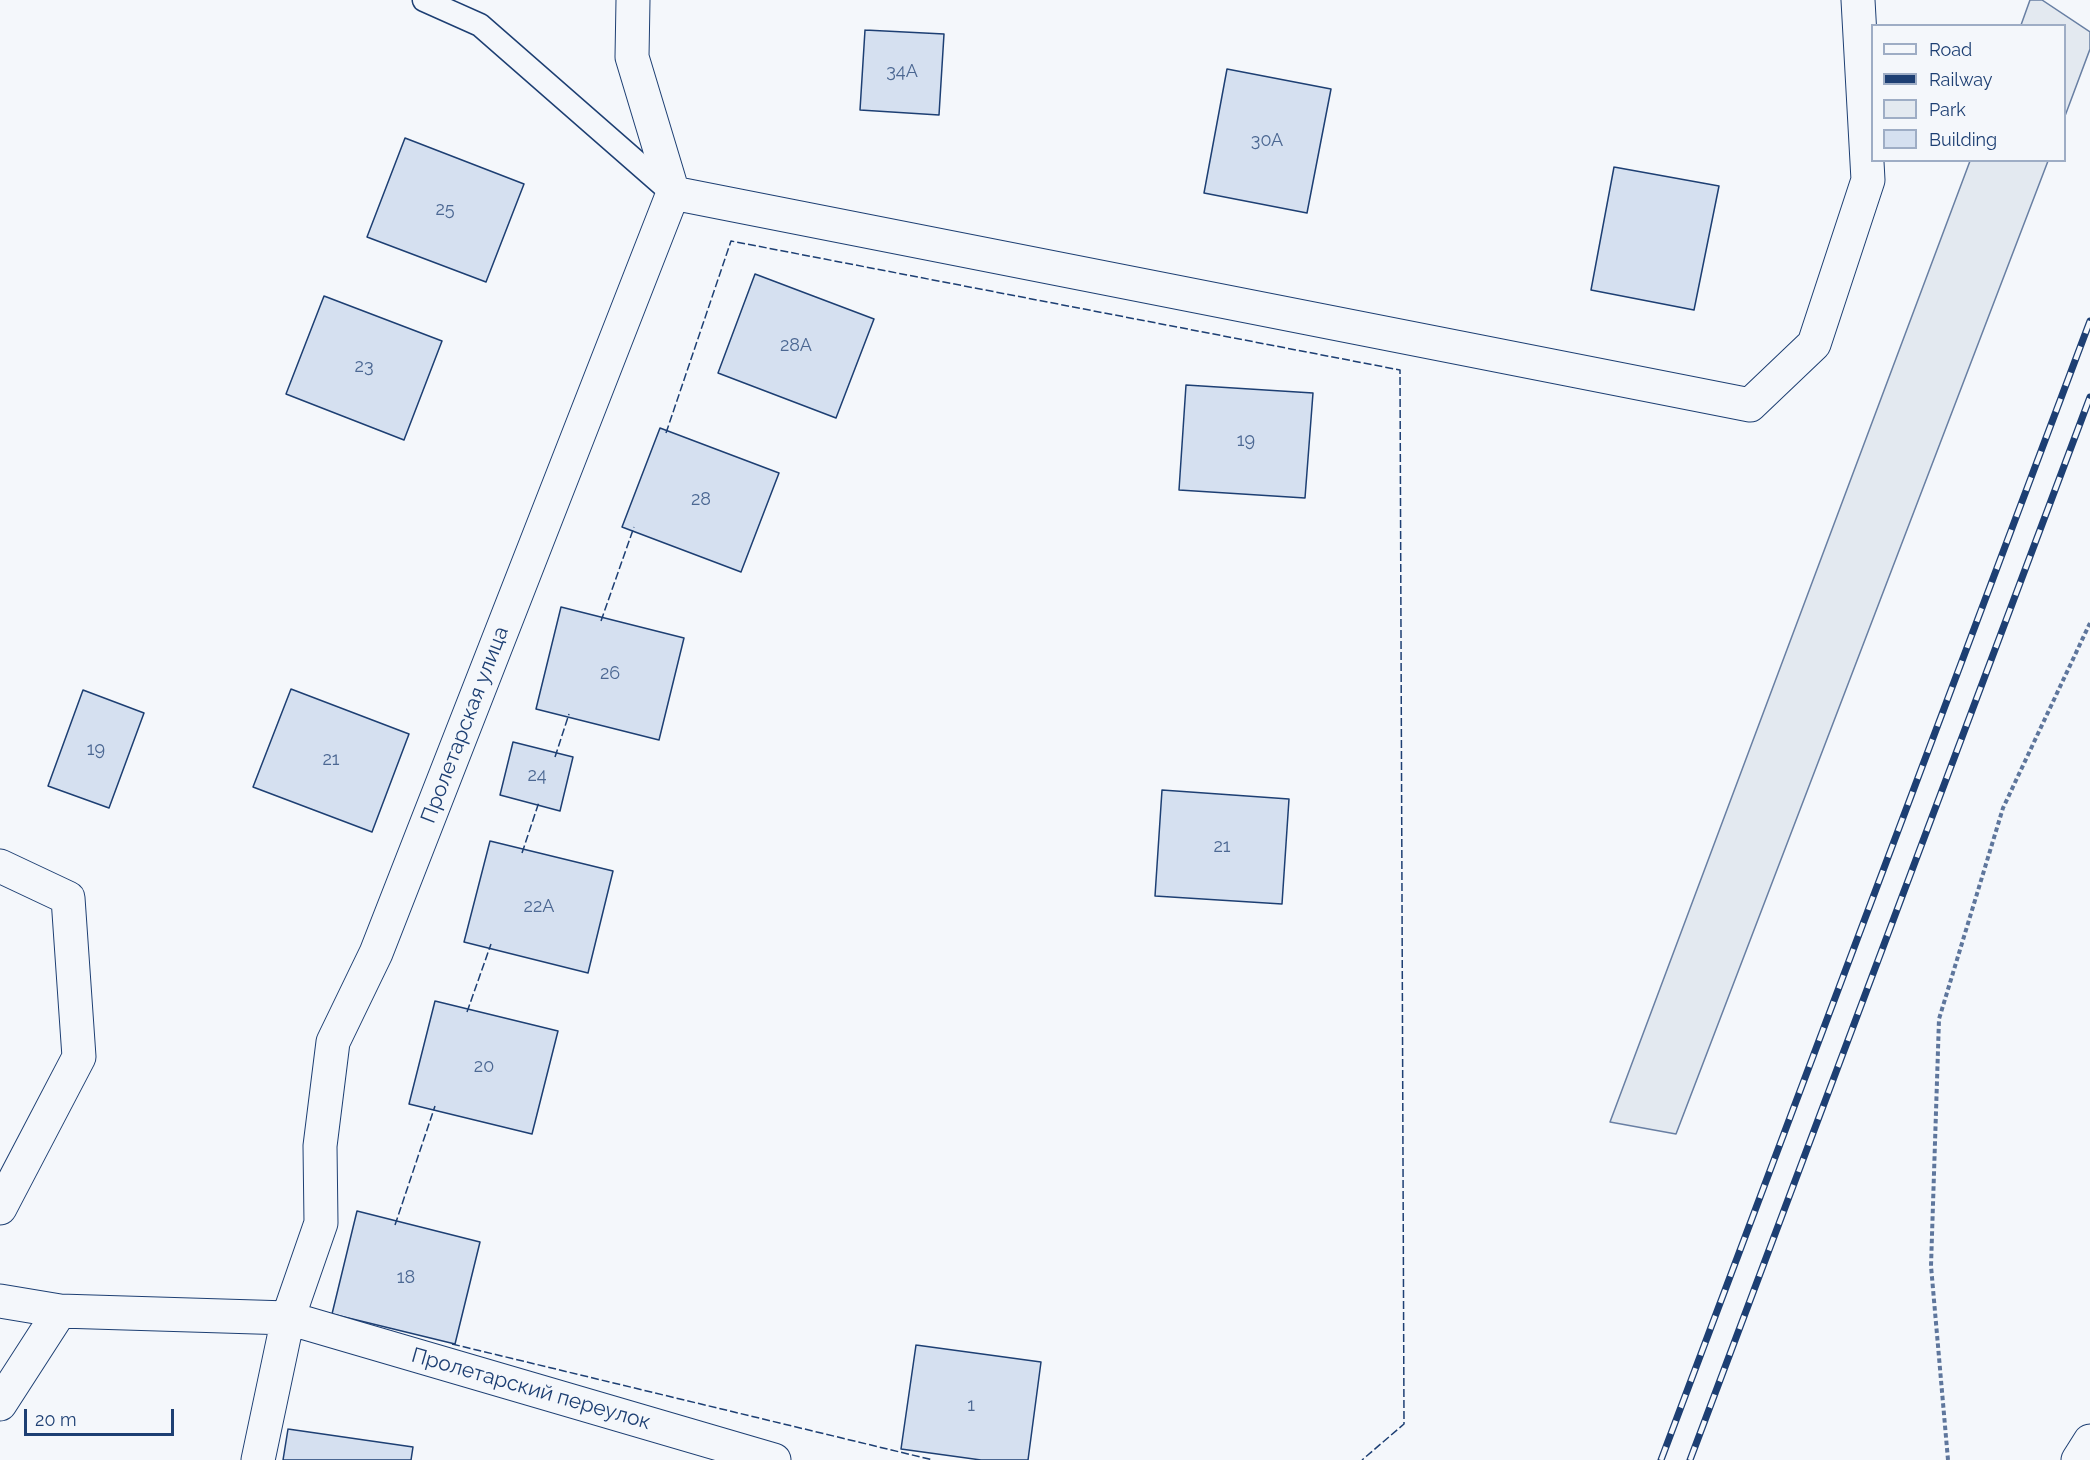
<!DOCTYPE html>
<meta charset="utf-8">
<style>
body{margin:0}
#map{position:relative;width:2090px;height:1460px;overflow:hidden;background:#f4f7fb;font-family:Raleway,sans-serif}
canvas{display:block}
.legend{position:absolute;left:1871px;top:24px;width:195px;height:138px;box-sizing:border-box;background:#f4f7fb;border:2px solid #9eadc5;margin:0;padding:8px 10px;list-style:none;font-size:18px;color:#1d3f73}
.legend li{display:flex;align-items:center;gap:12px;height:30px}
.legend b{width:30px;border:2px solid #9eadc5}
.scale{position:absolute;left:24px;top:1409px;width:150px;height:27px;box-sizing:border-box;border:3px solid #1d3f73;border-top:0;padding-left:8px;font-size:18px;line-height:21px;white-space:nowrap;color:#1d3f73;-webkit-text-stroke:4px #f4f7fb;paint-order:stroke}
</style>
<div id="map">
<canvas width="2090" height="1460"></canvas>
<ul class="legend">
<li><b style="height:8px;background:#f4f7fb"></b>Road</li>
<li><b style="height:8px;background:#1d3f73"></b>Railway</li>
<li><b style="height:16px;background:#e3e9f0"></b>Park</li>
<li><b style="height:16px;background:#d5e0f0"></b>Building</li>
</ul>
<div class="scale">20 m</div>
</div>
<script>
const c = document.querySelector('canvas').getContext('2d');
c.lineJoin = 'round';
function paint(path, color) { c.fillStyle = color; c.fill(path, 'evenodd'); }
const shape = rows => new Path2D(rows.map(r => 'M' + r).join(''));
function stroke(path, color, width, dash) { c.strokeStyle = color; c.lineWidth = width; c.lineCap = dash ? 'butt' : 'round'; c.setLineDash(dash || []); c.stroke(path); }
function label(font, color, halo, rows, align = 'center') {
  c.font = font + ' Raleway,sans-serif'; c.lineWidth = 4.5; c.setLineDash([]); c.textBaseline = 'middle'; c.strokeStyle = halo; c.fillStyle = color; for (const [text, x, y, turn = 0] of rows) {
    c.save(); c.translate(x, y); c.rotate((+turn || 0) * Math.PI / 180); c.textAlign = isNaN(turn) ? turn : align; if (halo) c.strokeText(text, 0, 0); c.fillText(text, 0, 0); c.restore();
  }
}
const green = shape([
 [2030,0,2042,0,2090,32,2090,49,2065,116,2064,26,2021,25,2030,0],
 [1970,161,2048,161,1676,1134,1610,1122,1970,161]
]);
paint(green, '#e3e9f0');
stroke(green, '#687fa3', 1.5);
const building = shape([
 [865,30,944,34,939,115,860,110,865,30],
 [1227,69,1331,89,1307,213,1204,193,1227,69],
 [405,138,524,184,486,282,367,237,405,138],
 [1614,167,1719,186,1694,310,1591,290,1614,167],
 [755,274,874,319,836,418,718,373,755,274],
 [324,296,442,341,404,440,286,394,324,296],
 [1186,385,1313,393,1305,498,1179,490,1186,385],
 [660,428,779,473,741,572,622,527,660,428],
 [561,607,684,638,659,740,536,709,561,607],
 [291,689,409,734,372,832,253,787,291,689],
 [83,690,144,713,109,808,48,786,83,690],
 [513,742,573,757,560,811,500,795,513,742],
 [1162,790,1289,799,1282,904,1155,896,1162,790],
 [490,841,613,871,588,973,464,942,490,841],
 [435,1001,558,1031,532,1134,409,1104,435,1001],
 [357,1211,480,1242,455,1344,332,1314,357,1211],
 [916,1345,1041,1362,1028,1460,981,1460,901,1449,916,1345],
 [288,1429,413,1447,411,1460,283,1460,288,1429]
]);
paint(building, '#d5e0f0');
stroke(building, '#1d3f73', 1.5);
const service = shape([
 [424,0,480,25,672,193]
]);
const minor = shape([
 [673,193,1750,405,1814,344,1868,180,1858,0],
 [0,866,68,898,79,1057,0,1208],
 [0,1301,60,1311,288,1318,774,1460],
 [0,1404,60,1311],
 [258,1460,288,1318,321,1223,320,1146,333,1042,376,953,673,193,632,57,633,0],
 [2078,1460,2090,1441]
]);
stroke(service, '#1d3f73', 25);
stroke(minor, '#1d3f73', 35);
stroke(shape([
 [1948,1460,1931,1266,1939,1019,2003,808,2090,623]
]), '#5e769c', 4, [4.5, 3]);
stroke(service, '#f4f7fb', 22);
stroke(minor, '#f4f7fb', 33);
const rail = shape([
 [1661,1460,2090,321],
 [1690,1460,2090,397]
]);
stroke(rail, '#1d3f73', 7);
stroke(rail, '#f4f7fb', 4.5, [14]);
stroke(shape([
 [666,433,731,241,1400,370,1404,1424,1362,1460],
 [601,621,634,527],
 [555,757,569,714],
 [522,853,539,802],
 [467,1012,491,944],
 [395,1225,435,1106],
 [452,1344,933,1460]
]), '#1d3f73', 1.5, [8, 3]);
label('18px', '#4b6792', null, [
 ["34А",902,72],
 ["30А",1267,141],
 ["25",445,210],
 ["28А",796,346],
 ["23",364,367],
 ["19",1246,441],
 ["28",701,500],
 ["26",610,674],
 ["19",96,750],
 ["21",331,760],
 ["24",537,776],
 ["21",1222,847],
 ["22А",539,907],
 ["20",484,1067],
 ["18",406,1278],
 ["1",971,1406]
]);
label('21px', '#1d3f73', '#f4f7fb', [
 ["Пролетарская улица",465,725,-69],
 ["Пролетарский переулок",531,1389,16]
]);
</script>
